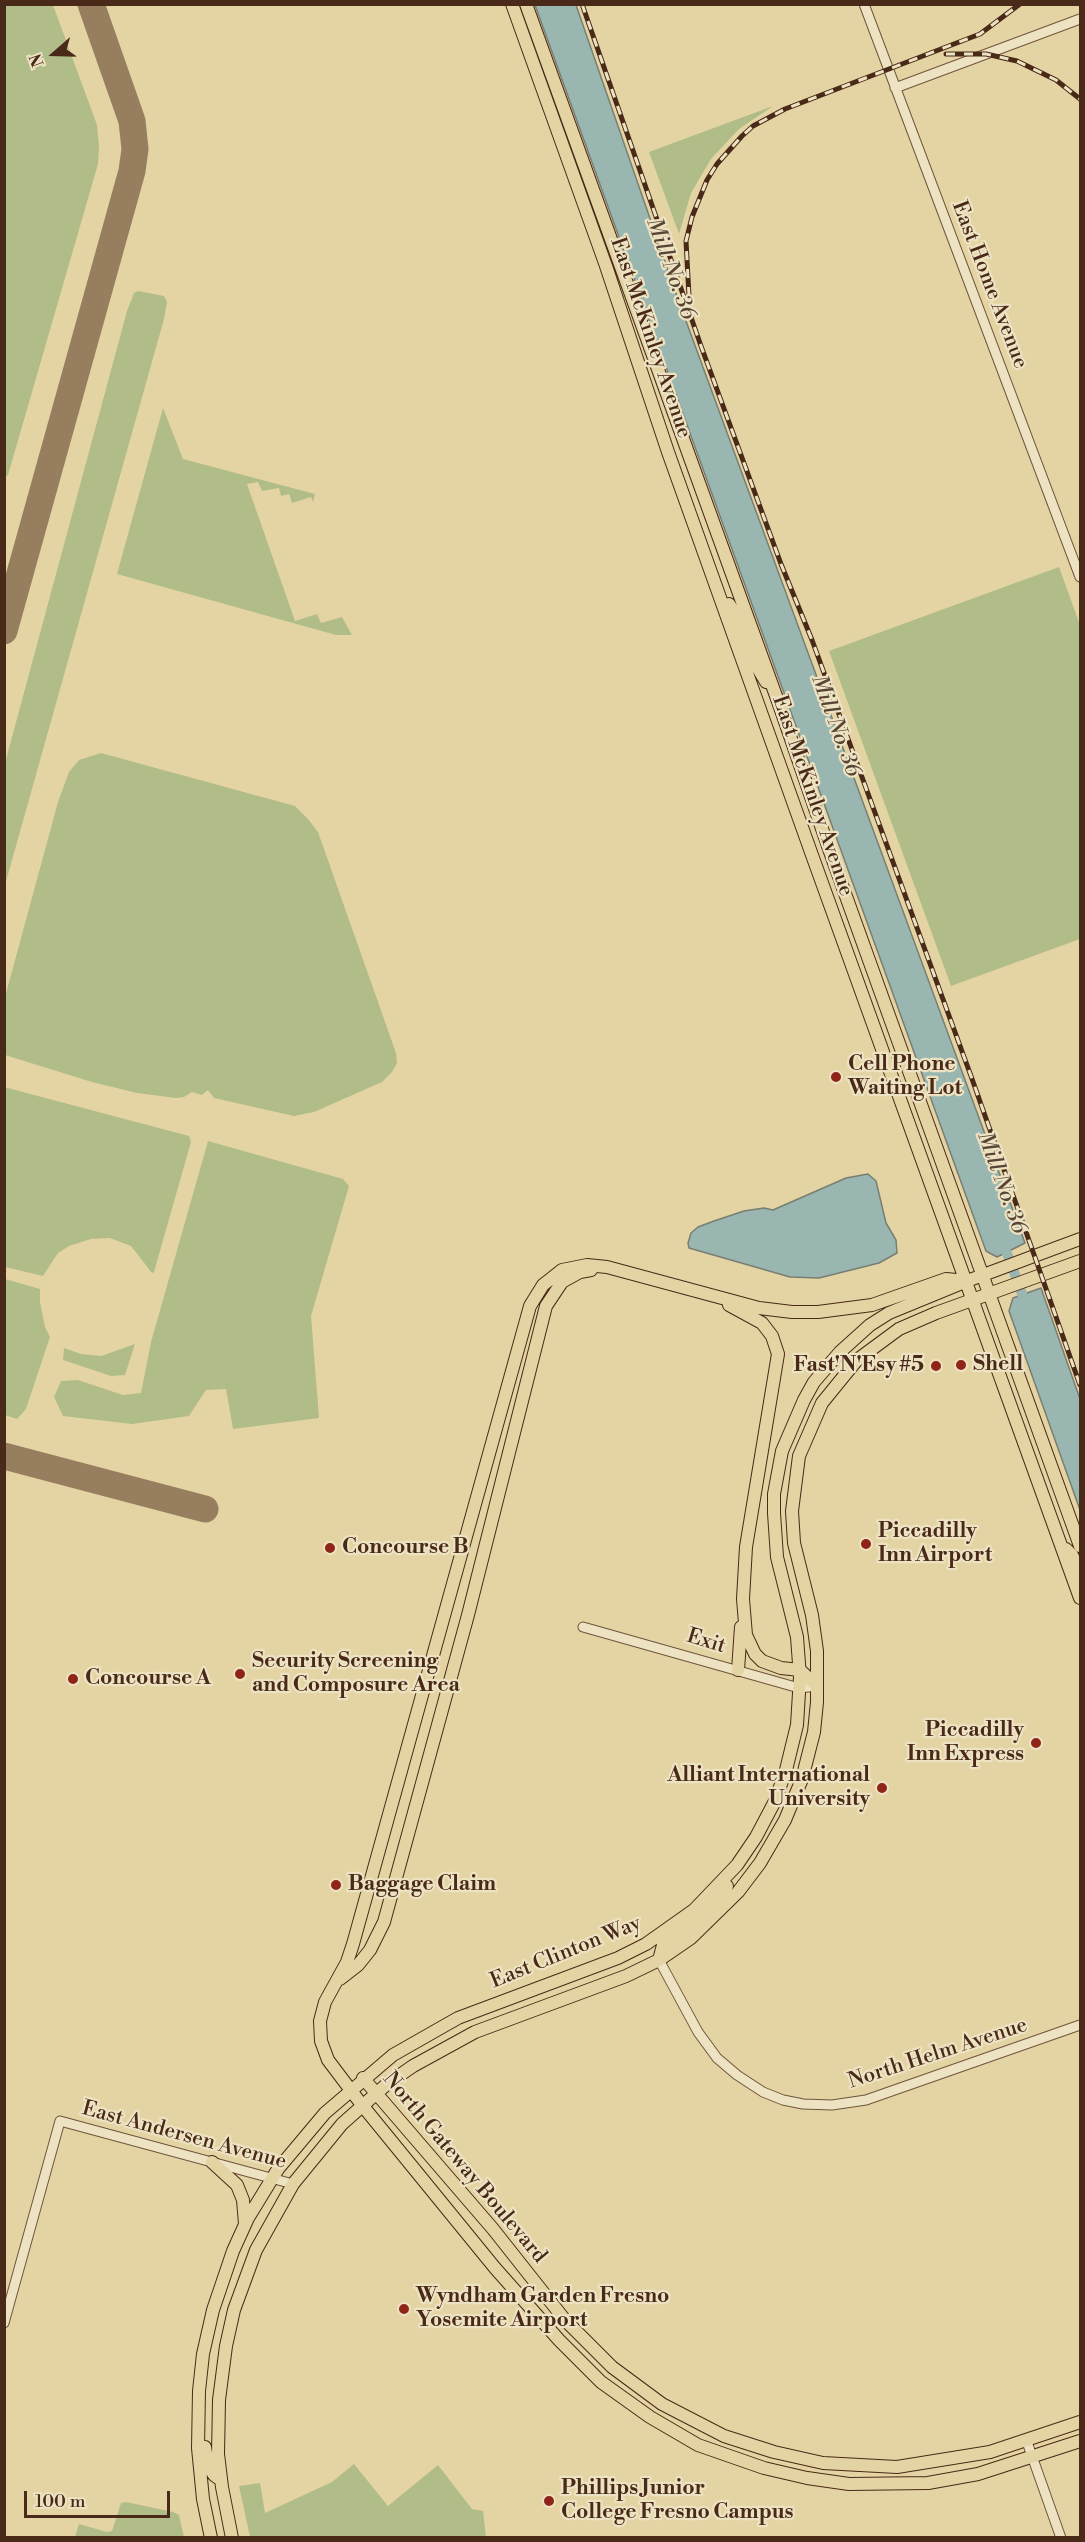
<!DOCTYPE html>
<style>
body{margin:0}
#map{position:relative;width:1085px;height:2542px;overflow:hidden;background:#e4d4a3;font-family:"Libre Bodoni",serif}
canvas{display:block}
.frame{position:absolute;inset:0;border:6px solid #492918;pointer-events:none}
.north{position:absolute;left:24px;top:24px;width:60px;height:60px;-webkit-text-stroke:4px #ede3c3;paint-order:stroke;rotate:250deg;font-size:16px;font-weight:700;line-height:24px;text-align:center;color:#492918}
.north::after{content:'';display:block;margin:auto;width:21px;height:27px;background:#492918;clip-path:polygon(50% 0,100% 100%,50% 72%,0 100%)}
.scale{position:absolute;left:24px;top:2491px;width:146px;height:27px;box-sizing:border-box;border:3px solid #492918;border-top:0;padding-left:8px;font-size:18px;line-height:21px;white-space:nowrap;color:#492918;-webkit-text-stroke:4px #ede3c3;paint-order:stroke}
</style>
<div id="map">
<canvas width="1085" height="2542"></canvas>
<div class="frame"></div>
<div class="north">N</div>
<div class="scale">100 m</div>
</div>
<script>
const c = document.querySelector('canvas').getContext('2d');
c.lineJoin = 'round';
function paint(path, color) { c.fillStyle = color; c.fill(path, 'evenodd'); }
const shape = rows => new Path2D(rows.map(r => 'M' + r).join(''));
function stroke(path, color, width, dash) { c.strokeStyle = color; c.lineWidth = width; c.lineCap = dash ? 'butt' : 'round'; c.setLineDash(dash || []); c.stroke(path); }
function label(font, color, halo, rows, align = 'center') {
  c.font = font + ' "Libre Bodoni",serif'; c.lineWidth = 4.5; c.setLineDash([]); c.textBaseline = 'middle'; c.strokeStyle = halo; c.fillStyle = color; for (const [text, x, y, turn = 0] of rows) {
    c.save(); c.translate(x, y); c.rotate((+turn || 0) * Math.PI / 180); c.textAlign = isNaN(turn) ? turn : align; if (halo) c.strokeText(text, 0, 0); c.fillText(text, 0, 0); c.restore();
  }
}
paint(shape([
 [5,4,53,5,97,125,99,147,98,164,8,475,5,477],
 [773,106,739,129,711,159,691,193,679,234,649,152],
 [138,291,164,296,167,302,164,319,5,885,5,763,127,311,134,293],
 [163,408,183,459,315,494,313,502,311,497,292,503,289,494,281,496,279,488,262,491,258,482,247,484,295,621,317,614,321,623,342,617,352,635,336,635,117,574],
 [1059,567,1080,625,1080,939,951,986,829,651],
 [101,753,295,806,308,819,318,832,396,1053,397,1063,392,1072,382,1082,314,1112,294,1116,214,1098,208,1090,202,1095,192,1092,184,1097,176,1098,137,1093,92,1082,5,1055,5,997,58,802,69,772,79,760],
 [4,1087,189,1136,191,1142,154,1272,152,1273,131,1246,110,1238,91,1239,69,1246,58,1253,43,1276,5,1267],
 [208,1141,343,1179,349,1186,311,1316,319,1418,233,1429,226,1389,206,1390,189,1416,132,1424,63,1416,54,1397,61,1381,78,1380,123,1395,141,1393,151,1342],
 [5,1279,40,1289,40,1302,45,1327,50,1337,26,1409,17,1419,5,1415],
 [135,1344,125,1375,111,1376,63,1360,64,1348,81,1354,101,1356],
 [354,2464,388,2506,438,2465,472,2509,483,2511,486,2537,250,2537,239,2486,260,2483,265,2513,332,2482],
 [126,2502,173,2512,179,2515,184,2537,75,2537,79,2524,107,2532,112,2531,121,2503]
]), '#b1bd88');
const water = shape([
 [535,5,576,5,679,302,1025,1243,997,1257,986,1251,535,5],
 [868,1174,876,1181,886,1223,896,1240,897,1253,879,1263,819,1278,790,1277,689,1248,688,1243,691,1233,698,1227,714,1221,744,1211,764,1208,773,1210,846,1178,868,1174],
 [1041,1288,1080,1399,1080,1510,1009,1311,1013,1298,1041,1288]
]);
paint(water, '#99b6b0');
stroke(water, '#797e73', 1.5);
stroke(shape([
 [1002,1240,1027,1307]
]), '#99b6b0', 10);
stroke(shape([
 [4,631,132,171,135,149,132,121,91,4],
 [4,1456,205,1509]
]), '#967e5e', 27);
const minor = shape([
 [864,4,1080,577],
 [895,88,1080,19],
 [583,1627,799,1688,817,1686],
 [659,1960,698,2032,717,2058,737,2075,763,2092,783,2100,803,2104,832,2105,866,2100,1080,2025],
 [4,2323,60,2121,293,2184],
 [1027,2442,1061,2538]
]);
const major = shape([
 [512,4,606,266,668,452,812,855,1080,1598],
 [526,4,780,707,829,849,1080,1546],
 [729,604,737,617,754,662,766,682],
 [967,1281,946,1279,872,1305,818,1312,792,1312,759,1308,607,1267,587,1265,562,1270,543,1285,530,1306,353,1944,347,1962,325,2002,320,2021,321,2041,328,2060,362,2105,495,2268,559,2340,601,2382,650,2417,698,2445,764,2468,807,2478,849,2484,928,2483,978,2474,1080,2441],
 [729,1305,762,1323,772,1336,778,1354,746,1547,743,1599,746,1635,755,1654,762,1661,781,1668,800,1670,817,1686],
 [1066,1549,1072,1555,1080,1573],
 [738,1670,741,1627],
 [659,1960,663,1945,704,1913,727,1886],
 [340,1979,358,1965,370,1950,384,1922,468,1615,546,1306,562,1282,580,1272,591,1270],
 [363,2078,493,2229,565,2320,612,2367,662,2404,724,2436,774,2452,823,2463,897,2467,990,2452,1080,2422],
 [212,2162,237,2185,243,2200,245,2224],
 [205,2447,208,2466,214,2475,221,2480],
 [211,2538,203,2499,198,2448,199,2391,203,2354,213,2310,233,2251,248,2218,278,2169,325,2113,393,2055,458,2018,618,1958,646,1944,694,1910,737,1865,756,1837,775,1801,786,1770,797,1725,800,1677,797,1637,777,1557,774,1513,774,1494,782,1451,804,1400,814,1382,840,1352,870,1325,889,1313,967,1281,1080,1239],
 [232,2538,222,2487,218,2454,219,2400,226,2346,234,2310,256,2250,293,2184,342,2124,387,2084,413,2066,475,2032,626,1976,659,1960,691,1938,738,1892,760,1863,785,1820,802,1779,814,1732,817,1702,817,1651,812,1615,794,1543,792,1511,799,1456,822,1403,857,1360,899,1329,936,1313,1080,1261]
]);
stroke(minor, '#70543b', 11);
stroke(major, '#492918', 14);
stroke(minor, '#ede3c3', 9);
stroke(major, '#e4d4a3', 12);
const rail = shape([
 [582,4,701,346,781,564,812,640,971,1076,1080,1385],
 [946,54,986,54,1017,61,1056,80,1080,99],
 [689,296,686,241,692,217,707,180,717,164,742,136,753,126,785,109,980,34,1020,4]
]);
stroke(rail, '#492918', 5);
stroke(rail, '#ede3c3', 3, [9]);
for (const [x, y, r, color] of [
 [836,1077,6,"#8f2418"],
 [961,1365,6,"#8f2418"],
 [936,1366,6,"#8f2418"],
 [866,1544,6,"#8f2418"],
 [330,1548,6,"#8f2418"],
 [240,1674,6,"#8f2418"],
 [73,1679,6,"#8f2418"],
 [1036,1743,6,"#8f2418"],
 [882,1788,6,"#8f2418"],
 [336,1885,6,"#8f2418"],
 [404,2309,6,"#8f2418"],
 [549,2501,6,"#8f2418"]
]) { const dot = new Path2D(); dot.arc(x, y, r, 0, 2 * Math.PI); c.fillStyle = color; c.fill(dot); stroke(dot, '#ede3c3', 2); }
label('21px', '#492918', '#ede3c3', [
 ["East Home Avenue",989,285,69],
 ["East McKinley Avenue",650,338,71],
 ["East McKinley Avenue",812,796,71],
 ["Exit",706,1642,17],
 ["East Clinton Way",566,1953,-22],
 ["North Helm Avenue",938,2054,-18],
 ["East Andersen Avenue",184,2136,15],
 ["North Gateway Boulevard",464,2168,50]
]);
label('bold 21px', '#492918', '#ede3c3', [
 ["Cell Phone",848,1065],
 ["Waiting Lot",848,1089],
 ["Shell",973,1365],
 ["Fast'N'Esy #5",924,1366,"right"],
 ["Piccadilly",878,1532],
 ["Inn Airport",878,1556],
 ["Concourse B",342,1548],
 ["Security Screening",252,1662],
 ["and Composure Area",252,1686],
 ["Concourse A",85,1679],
 ["Piccadilly",1024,1731,"right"],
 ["Inn Express",1024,1755,"right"],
 ["Alliant International",870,1776,"right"],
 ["University",870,1800,"right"],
 ["Baggage Claim",348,1885],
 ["Wyndham Garden Fresno",416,2297],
 ["Yosemite Airport",416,2321],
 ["Phillips Junior",561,2489],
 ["College Fresno Campus",561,2513]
], 'left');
label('italic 22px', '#594536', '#ede3c3', [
 ["Mill No. 36",670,269,70],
 ["Mill No. 36",835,726,70],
 ["Mill No. 36",1001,1183,70]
]);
</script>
